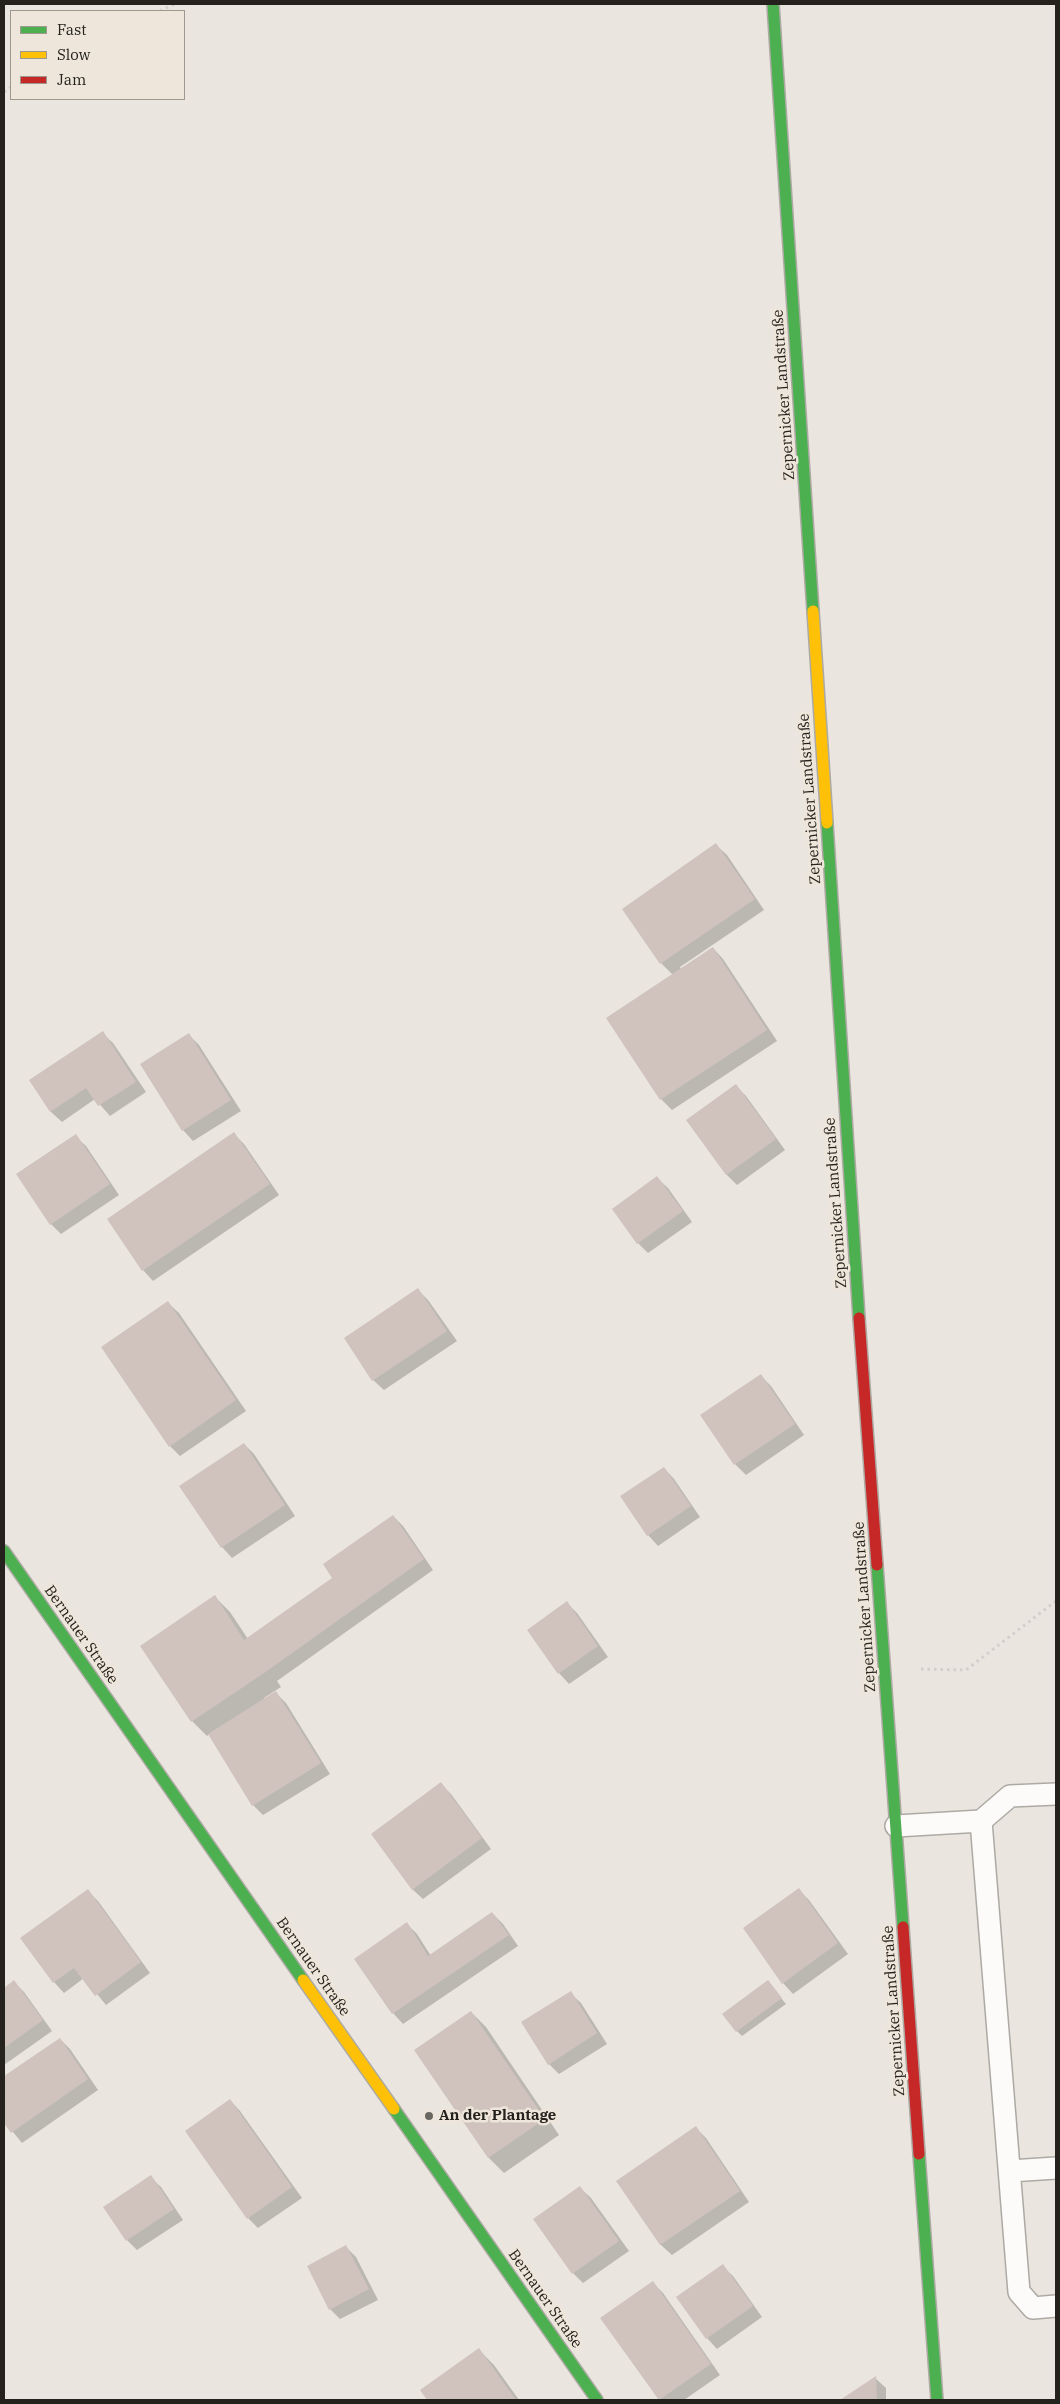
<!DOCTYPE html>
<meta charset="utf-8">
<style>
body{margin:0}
#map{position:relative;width:1060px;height:2404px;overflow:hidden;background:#eae5de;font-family:"IBM Plex Serif",serif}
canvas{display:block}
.frame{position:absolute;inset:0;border:5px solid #25221e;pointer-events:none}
.legend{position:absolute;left:10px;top:10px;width:175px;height:90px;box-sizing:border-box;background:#eee6da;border:1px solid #9e988f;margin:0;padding:6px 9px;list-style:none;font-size:15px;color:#25221e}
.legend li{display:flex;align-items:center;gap:10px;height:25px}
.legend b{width:25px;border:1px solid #9e988f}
</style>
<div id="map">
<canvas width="1060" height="2404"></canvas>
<div class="frame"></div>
<ul class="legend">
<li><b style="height:6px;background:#4caf50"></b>Fast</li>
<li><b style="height:6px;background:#ffc107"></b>Slow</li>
<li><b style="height:6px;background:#c62828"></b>Jam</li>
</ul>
</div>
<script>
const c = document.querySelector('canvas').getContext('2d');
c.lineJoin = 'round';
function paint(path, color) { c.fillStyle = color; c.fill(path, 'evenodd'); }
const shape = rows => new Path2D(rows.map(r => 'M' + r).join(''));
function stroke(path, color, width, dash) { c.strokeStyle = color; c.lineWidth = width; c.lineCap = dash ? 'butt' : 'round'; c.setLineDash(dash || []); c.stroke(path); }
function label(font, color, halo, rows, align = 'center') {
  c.font = font + ' "IBM Plex Serif",serif'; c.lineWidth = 5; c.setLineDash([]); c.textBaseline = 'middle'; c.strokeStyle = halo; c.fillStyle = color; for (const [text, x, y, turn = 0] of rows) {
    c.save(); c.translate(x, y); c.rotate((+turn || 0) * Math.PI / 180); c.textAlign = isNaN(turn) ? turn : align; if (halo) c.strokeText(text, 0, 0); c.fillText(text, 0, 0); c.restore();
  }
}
paint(shape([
 [716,845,727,855,764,910,680,967,681,969,713,948,723,959,777,1041,672,1110,661,1099,607,1018,673,975,661,963],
 [102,1033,113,1043,146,1092,110,1116,95,1099,62,1122,51,1112,31,1080],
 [189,1035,199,1045,241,1111,193,1141,183,1130,141,1065],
 [735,1085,746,1096,785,1150,737,1185,727,1175,688,1120],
 [234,1134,244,1144,279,1195,153,1281,143,1270],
 [75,1136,86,1146,119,1195,61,1234,51,1224],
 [657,1178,668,1188,692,1222,648,1253,638,1243],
 [418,1290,428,1300,457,1341,384,1390,373,1380,345,1339],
 [168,1303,179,1313,246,1411,180,1456,170,1446],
 [761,1376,771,1386,804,1435,746,1475,735,1464,702,1415],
 [244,1444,254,1454,295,1516,232,1558,222,1547],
 [664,1468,674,1479,700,1517,658,1546,648,1535],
 [393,1516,403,1526,433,1570,277,1681,281,1687,264,1698,265,1700,276,1693,286,1703,330,1774,263,1815,253,1805,209,1734,207,1736,192,1721,215,1597,230,1612,248,1639,334,1578],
 [567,1603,577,1613,608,1657,569,1684,559,1673,528,1630],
 [441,1784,451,1794,491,1849,423,1899,412,1889],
 [799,1890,809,1900,848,1954,793,1994,783,1983],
 [88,1891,98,1901,150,1973,106,2005,84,1978,64,1993,54,1982],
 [492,1913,503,1924,518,1946,403,2024,393,2013,356,1960,407,1924,417,1934,431,1956],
 [14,1982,24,1992,52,2031,4,2065,4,1989],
 [772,1987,786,2004,742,2036,737,2031],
 [570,1993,581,2003,607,2044,559,2074,549,2064],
 [471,2012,486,2027,559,2135,504,2173,489,2158,416,2050],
 [60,2039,70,2049,98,2090,22,2143,4,2121,4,2077],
 [230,2100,240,2111,302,2198,258,2228,248,2218],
 [696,2128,706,2138,749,2202,672,2255,661,2245,617,2181],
 [150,2177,161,2187,183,2220,137,2250,127,2240],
 [580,2188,591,2198,629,2251,583,2283,573,2273],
 [346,2247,356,2257,378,2300,340,2319,330,2309],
 [722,2266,733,2276,762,2317,717,2349,707,2338,678,2297],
 [653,2283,663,2293,720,2375,684,2400,659,2400,602,2318],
 [479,2350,494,2365,519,2400,428,2400,421,2390],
 [875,2378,886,2388,886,2400,842,2400]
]), '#0003');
paint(shape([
 [716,843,755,899,660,964,622,909],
 [713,947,767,1030,660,1100,606,1018],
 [103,1031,136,1082,98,1106,86,1088,50,1112,29,1080],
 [189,1033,231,1100,182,1131,140,1064],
 [736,1084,776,1139,726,1175,686,1120],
 [234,1132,270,1184,142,1271,107,1219],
 [76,1134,110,1184,50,1225,16,1174],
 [657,1176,683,1211,637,1244,612,1209],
 [418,1288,447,1331,372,1381,344,1338],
 [168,1301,236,1400,169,1447,101,1347],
 [761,1374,795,1424,734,1465,700,1415],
 [244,1443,285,1505,221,1548,179,1486],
 [664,1467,691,1506,647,1536,620,1496],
 [393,1515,424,1559,267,1671,191,1722,140,1646,215,1595,244,1640,332,1578,323,1564],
 [567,1601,598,1646,558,1674,527,1630],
 [276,1691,321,1763,252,1806,208,1734],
 [441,1782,482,1838,412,1890,371,1834],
 [799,1888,838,1943,782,1984,743,1928],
 [88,1889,141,1962,95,1996,74,1968,53,1983,20,1938],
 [492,1912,509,1935,392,2014,354,1959,407,1922,428,1956],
 [14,1980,43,2020,4,2048,4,1988],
 [768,1980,782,1998,736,2032,722,2014],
 [571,1991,597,2033,548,2065,521,2022],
 [471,2011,545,2119,488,2158,414,2050],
 [60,2038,88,2079,11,2133,4,2123,4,2076],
 [230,2099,292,2187,247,2219,185,2131],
 [696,2126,740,2191,660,2245,616,2181],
 [151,2175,174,2209,126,2241,103,2207],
 [580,2186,619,2241,572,2274,533,2219],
 [346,2245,369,2289,329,2310,307,2266],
 [723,2264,753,2306,706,2339,676,2297],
 [653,2281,711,2364,659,2400,600,2318],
 [479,2348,516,2400,427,2400,420,2390],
 [876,2376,877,2400,840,2400]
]), '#d0c2bd');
const lane = shape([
 [981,1821,1019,2292,1033,2308,1056,2306],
 [896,1826,981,1821,1010,1796,1056,1794],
 [1010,2171,1056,2168]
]);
const fast = shape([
 [773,4,813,611],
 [827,823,859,1318],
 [4,1551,303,1980],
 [877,1565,903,1927],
 [394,2109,597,2400],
 [919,2154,937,2400]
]);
const slow = shape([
 [813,611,827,823],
 [303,1980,394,2109]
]);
const jam = shape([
 [859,1318,877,1565],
 [903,1927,919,2154]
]);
stroke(lane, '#adaaa4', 24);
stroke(fast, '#adaaa4', 14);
stroke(slow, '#adaaa4', 14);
stroke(jam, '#adaaa4', 14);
stroke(shape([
 [160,11,175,4],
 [4,92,11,87],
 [921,1669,966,1670,1056,1601]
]), '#d0cfcd', 3, [2.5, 4]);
stroke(lane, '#fcfbfa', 21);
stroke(fast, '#4caf50', 11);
stroke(slow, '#ffc107', 11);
stroke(jam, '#c62828', 11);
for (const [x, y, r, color] of [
 [429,2116,5,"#6a6661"]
]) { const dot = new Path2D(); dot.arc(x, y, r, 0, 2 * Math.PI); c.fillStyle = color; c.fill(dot); stroke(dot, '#eee6da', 2); }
label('15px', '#25221e', '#eee6da', [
 ["Zepernicker Landstraße",784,395,-94],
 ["Zepernicker Landstraße",810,799,-94],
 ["Zepernicker Landstraße",836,1203,-94],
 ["Zepernicker Landstraße",865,1607,-94],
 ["Bernauer Straße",81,1635,55],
 ["Bernauer Straße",313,1967,55],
 ["Zepernicker Landstraße",894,2011,-94],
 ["Bernauer Straße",545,2299,55]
]);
label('bold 15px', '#25221e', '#eee6da', [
 ["An der Plantage",439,2116]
], 'left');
</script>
